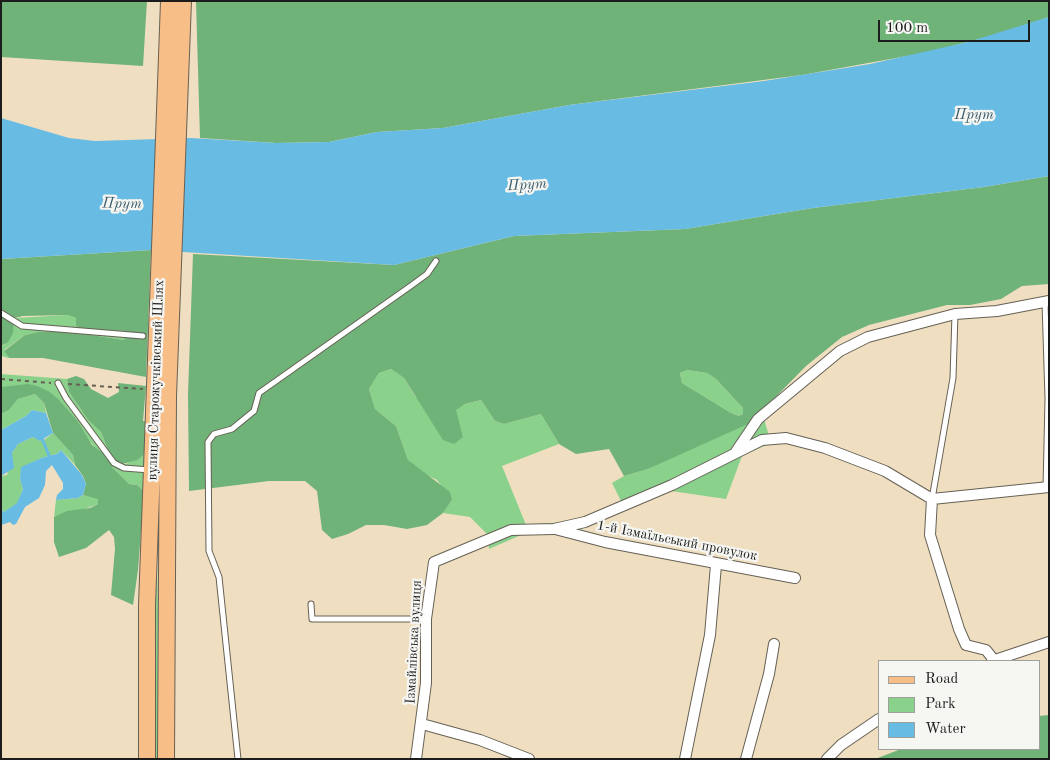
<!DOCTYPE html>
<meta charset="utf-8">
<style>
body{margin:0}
#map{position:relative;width:1050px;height:760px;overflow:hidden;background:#efdfc0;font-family:"Old Standard TT",serif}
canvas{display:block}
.frame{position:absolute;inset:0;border:2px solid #1c1c1c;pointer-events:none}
.legend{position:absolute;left:878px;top:660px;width:162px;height:90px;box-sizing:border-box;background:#f6f6f2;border:1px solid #9f9f9c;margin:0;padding:6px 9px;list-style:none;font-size:15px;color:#1c1c1c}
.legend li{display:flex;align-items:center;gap:10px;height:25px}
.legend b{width:25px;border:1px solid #9f9f9c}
.scale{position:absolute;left:878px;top:20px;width:152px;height:22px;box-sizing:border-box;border:2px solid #1c1c1c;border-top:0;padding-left:6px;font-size:15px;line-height:18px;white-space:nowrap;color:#1c1c1c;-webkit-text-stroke:4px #f6f6f2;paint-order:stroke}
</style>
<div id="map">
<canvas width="1050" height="760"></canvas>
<div class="frame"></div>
<ul class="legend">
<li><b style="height:6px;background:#f7be88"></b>Road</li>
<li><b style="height:14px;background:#8ad18c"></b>Park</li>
<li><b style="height:14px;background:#68bce4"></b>Water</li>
</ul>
<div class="scale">100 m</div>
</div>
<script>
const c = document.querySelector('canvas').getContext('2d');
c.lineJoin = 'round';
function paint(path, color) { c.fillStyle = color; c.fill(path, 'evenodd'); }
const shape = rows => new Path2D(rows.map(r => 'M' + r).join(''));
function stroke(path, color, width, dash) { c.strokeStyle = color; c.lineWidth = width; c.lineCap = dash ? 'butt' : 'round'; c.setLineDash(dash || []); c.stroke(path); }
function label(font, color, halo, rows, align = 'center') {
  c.font = font + ' "Old Standard TT",serif'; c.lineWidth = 4.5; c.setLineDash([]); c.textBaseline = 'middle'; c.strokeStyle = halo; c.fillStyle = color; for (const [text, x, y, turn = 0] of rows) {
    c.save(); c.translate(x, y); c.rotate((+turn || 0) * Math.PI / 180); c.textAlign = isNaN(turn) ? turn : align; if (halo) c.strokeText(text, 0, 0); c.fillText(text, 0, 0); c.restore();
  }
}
paint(shape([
 [68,315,76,318,81,330,126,331,124,340,66,331,38,332,25,335,4,350,9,358,1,356,1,346,4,345,14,318],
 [391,369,404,378,415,396,463,437,455,410,465,404,481,400,495,421,504,424,541,414,559,444,502,466,526,525,577,521,621,501,612,483,624,476,648,469,762,412,771,443,742,456,726,499,671,491,568,535,521,535,489,549,488,535,470,517,443,513,452,500,437,480,421,472,408,460,396,426,375,409,369,389,379,373],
 [687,370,707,373,716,379,743,408,743,414,739,416,731,413,682,383,680,373],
 [1,374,67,379,69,392,89,421,101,432,109,453,107,456,98,451,86,437,77,420,50,392,10,387,1,388],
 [35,394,44,403,46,413,32,410,26,416,1,430,1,414,9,410,18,399],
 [53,433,73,455,75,465,61,450,57,454,44,457,22,467,20,479,23,488,18,503,4,512,1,509,1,476,7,475,12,453,18,444,33,437,44,440],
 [146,453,144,491,137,485,129,484,112,467,126,464],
 [155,475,158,606,163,759,150,759],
 [83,495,98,498,98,504,82,510,67,512,54,517,56,500,78,498]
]), '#8ad18c');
paint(shape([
 [1,1,147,1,143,66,1,57],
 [196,1,1049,1,1049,17,1002,33,929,52,802,75,569,105,443,128,377,132,329,142,276,143,200,138],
 [1049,176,1049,284,1022,286,1001,299,970,305,947,305,869,325,842,337,806,366,750,423,648,469,624,476,609,449,576,454,559,444,541,414,504,424,495,421,481,400,465,404,456,410,463,437,454,444,443,440,404,378,391,369,379,373,369,389,375,409,396,426,408,460,450,492,452,500,443,513,427,525,407,529,384,525,366,525,348,534,332,539,322,530,317,491,305,481,269,481,189,491,188,394,193,254,394,265,514,236,685,229,813,208,984,187],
 [687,370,707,373,716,379,743,408,743,414,739,416,731,413,682,383,680,373],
 [151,250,146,377,43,358,9,358,4,351,25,335,38,332,66,331,124,340,126,331,80,330,76,325,76,318,68,315,23,316,14,318,13,333,8,342,1,346,1,259],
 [76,376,84,379,91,389,108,398,119,392,118,383,146,386,143,421,148,421,146,453,137,460,112,467,129,484,137,485,144,491,138,570,133,605,111,595,115,549,114,537,109,530,86,548,59,557,54,542,54,517,67,511,90,508,98,504,98,499,83,495,86,484,83,476,75,465,73,455,53,433,44,403,35,394,18,399,9,410,1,414,2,387,28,384,37,386,50,392,58,399,77,420,92,445,107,456,109,453,101,432,89,421,69,392,67,379],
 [1049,715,1049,759,875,759,901,749,1039,749,1039,716]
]), '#6fb378');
paint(shape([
 [1049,17,1049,176,984,187,813,208,685,229,514,236,394,265,151,250,1,259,1,118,69,138,95,141,191,138,276,143,329,142,377,132,443,128,569,105,764,81,870,64,968,42],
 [32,410,46,413,53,433,40,441,33,437,18,444,12,453,14,468,1,476,1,430,26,416],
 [61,450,82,475,86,484,83,495,78,498,56,500,57,495,63,489,63,483,52,465,46,471,45,485,39,498,25,507,16,524,13,525,10,522,1,525,1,509,4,512,17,503,23,489,20,479,21,467,44,457,57,454]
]), '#68bce4');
stroke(shape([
 [41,436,50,458]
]), '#68bce4', 3);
const service = shape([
 [1045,302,1048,399,1046,488],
 [1,313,22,326,143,336],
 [58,383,66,398,114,463,124,468,150,470],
 [932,499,953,378,955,314],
 [311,604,312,619,426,619],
 [238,759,219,577,209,551,208,442,214,434,232,429,254,411,259,393,412,285,427,274,436,261]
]);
const minor = shape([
 [735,453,758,419,840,351,868,337,955,314,997,311,1049,301],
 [932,499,930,535,959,629,966,645,986,650,994,660],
 [555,529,605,542,795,578],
 [992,661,1049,642],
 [422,724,480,740,529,759],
 [416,759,426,683,426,619,434,562,511,530,554,529,585,522,672,485,762,440,786,438,825,448,885,471,932,499,1049,487],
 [685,759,710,635,716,565],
 [746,759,769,674,774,644],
 [827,759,841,745,879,719]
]);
const primary = shape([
 [147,759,147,605,169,1],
 [166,759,168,396,183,1]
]);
stroke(service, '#666055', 7);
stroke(minor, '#666055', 12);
stroke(primary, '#666055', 18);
stroke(shape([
 [1,379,51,383],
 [68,384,143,389]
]), '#666055', 2, [4, 4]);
stroke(service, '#fff', 5);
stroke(minor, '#fff', 10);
stroke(primary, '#f7be88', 16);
label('14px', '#1c1c1c', '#f6f6f2', [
 ["вулиця Старожучківський Шлях",156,380,-88],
 ["1-й Ізмаїльський провулок",677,541,11],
 ["Ізмайлівська вулиця",414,642,-87]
]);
label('italic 15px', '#3a5c6c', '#f6f6f2', [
 ["Прут",974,115],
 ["Прут",527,185,-4],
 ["Прут",122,204,1]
]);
</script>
